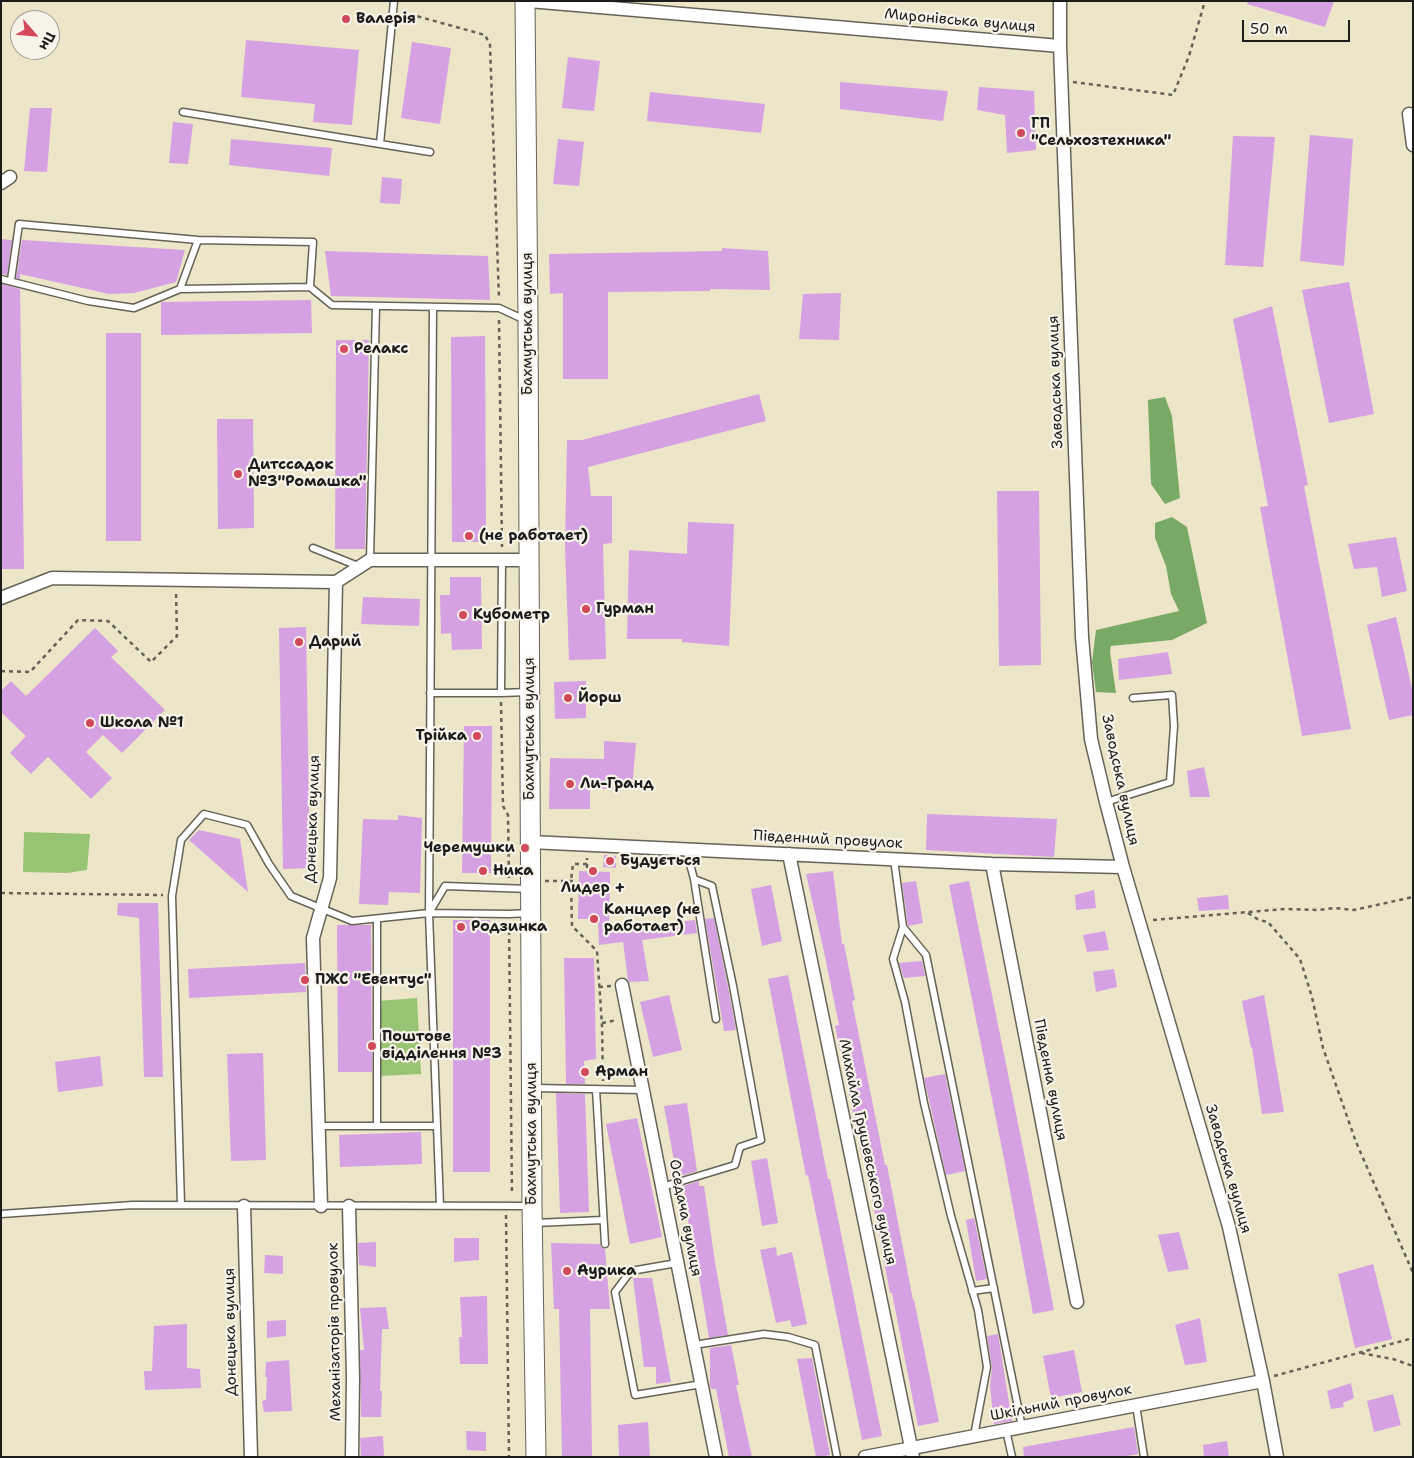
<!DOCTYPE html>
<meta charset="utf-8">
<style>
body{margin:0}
#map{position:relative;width:1414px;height:1458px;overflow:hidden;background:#ece5c8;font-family:"Shantell Sans",sans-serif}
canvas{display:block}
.frame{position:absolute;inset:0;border:2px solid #1c1c1c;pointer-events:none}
.north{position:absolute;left:10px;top:10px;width:50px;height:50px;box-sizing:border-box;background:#f7f3e8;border:1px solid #9f9d96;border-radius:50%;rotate:117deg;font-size:14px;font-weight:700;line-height:20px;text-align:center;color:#1c1c1c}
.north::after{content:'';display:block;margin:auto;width:18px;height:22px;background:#d1495b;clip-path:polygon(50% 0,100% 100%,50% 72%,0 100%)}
.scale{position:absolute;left:1242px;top:20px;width:108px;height:22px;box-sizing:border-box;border:2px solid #1c1c1c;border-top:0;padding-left:6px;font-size:15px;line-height:18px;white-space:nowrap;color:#1c1c1c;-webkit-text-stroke:4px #f7f3e8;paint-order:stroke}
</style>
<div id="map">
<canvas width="1414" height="1458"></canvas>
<div class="frame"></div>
<div class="north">Пн</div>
<div class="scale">50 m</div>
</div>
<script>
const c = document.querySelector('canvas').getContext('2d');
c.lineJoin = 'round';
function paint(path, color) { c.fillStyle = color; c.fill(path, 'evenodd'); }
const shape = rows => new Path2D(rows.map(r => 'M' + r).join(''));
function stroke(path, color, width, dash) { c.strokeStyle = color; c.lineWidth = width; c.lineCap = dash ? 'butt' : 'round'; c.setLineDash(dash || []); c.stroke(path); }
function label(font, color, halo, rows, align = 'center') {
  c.font = font + ' "Shantell Sans",sans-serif'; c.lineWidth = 4.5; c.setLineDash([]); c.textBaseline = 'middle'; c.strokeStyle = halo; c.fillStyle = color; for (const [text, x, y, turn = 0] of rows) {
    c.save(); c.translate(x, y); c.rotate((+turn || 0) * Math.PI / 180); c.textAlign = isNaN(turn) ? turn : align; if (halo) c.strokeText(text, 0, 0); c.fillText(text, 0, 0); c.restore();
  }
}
paint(shape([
 [24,832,90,834,87,870,67,873,23,872],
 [417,998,421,1074,379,1076,378,1001]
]), '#96c473');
paint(shape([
 [1165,397,1172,416,1180,498,1165,504,1151,484,1148,400],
 [1172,517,1187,527,1207,623,1172,640,1111,646,1110,652,1116,693,1096,692,1092,662,1096,630,1179,611,1171,594,1166,566,1155,538,1155,523]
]), '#78aa65');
paint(shape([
 [1248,1,1334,1,1325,27,1247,4],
 [246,40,359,50,352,125,313,122,315,104,241,97],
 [412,42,451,48,440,124,401,118],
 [568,57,600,61,594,111,562,108],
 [840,82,948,91,943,121,840,109],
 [979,87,1034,91,1036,150,1007,153,1005,115,977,110],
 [650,92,765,104,761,133,647,121],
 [30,108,52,108,47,172,24,171],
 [173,122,193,124,188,164,169,163],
 [1310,135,1353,139,1344,266,1300,261],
 [1233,136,1275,137,1263,267,1225,265],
 [231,139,332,148,329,176,229,165],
 [558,139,584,142,579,186,553,184],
 [382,177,402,179,400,204,380,203],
 [1,239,12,240,7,275,1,274],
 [22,240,185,250,176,282,134,293,109,294,20,274,20,279,16,278],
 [722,248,768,251,770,290,710,289,710,291,608,292,608,379,563,379,563,293,550,294,549,254,722,251],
 [325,251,488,256,490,300,331,296],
 [1349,282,1374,414,1329,423,1302,290],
 [1,284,20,289,24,569,1,569],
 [841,293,839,340,799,339,803,294],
 [311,300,312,333,161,335,161,302,162,302],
 [1272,306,1308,485,1304,486,1351,729,1302,736,1260,507,1268,506,1233,319],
 [106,333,141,333,141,541,106,541],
 [485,336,486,542,452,542,451,337],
 [336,340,369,340,365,549,335,549],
 [759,394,766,421,588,467,591,496,612,496,612,543,603,544,606,659,569,660,565,547,567,440,582,440],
 [217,419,253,419,254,528,218,529],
 [997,491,1039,491,1041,665,999,666],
 [688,522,734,524,729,646,682,642,682,639,627,639,629,550,687,554],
 [1396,537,1407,591,1382,597,1377,567,1354,569,1348,544],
 [450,577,481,577,482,649,452,650,451,633,441,634,440,595,450,595],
 [363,597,420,599,419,626,361,624],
 [1396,617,1413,693,1413,715,1389,720,1367,625],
 [306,627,310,868,283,869,279,628],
 [95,628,118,651,111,657,165,710,122,753,103,735,86,752,112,778,91,799,48,757,31,774,10,753,26,736,1,712,1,691,11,681,26,696],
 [1168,652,1172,674,1119,680,1118,659],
 [586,681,586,718,555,719,554,682],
 [464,726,492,726,491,873,462,873],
 [604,741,636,743,632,789,590,789,590,809,549,809,550,758,604,759],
 [1204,767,1210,797,1190,797,1187,771],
 [927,814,1057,819,1054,857,926,850],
 [398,815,422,818,420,893,389,892,388,905,359,904,363,819,398,820],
 [199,830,240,839,248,892,189,840],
 [604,855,616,856,616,868,603,867],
 [579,871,610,872,609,930,695,920,697,933,642,940,649,981,630,982,628,980,623,942,599,945,598,919,578,919],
 [833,871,842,944,844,944,855,1000,852,1001,885,1165,887,1165,913,1300,914,1300,939,1422,918,1426,892,1293,890,1293,864,1156,862,1157,841,1055,835,1026,839,1025,823,947,806,874],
 [916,881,923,923,908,926,902,883],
 [969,881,1029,1178,1054,1310,1033,1314,1005,1164,949,885],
 [771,885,782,941,762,946,751,889],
 [1094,890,1096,908,1076,910,1075,895],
 [1228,895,1229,909,1199,911,1197,898],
 [118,903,158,903,163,1077,144,1077,139,918,117,915],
 [714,918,728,987,736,1030,724,1031,705,919],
 [453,920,490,920,490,1172,453,1172],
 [337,925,371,925,372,1072,338,1072],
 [1105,931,1109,950,1087,952,1083,935],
 [564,958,594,958,596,1059,584,1061,585,1084,566,1084],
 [922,961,925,976,904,978,899,963],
 [305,963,306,992,189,998,188,969],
 [1114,969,1117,987,1096,992,1093,972],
 [788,975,828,1179,830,1179,882,1436,862,1440,808,1175,806,1176,768,979],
 [669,995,682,1050,653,1057,640,1002],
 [1264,995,1284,1112,1262,1114,1252,1047,1251,1048,1242,1001],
 [263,1053,266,1160,231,1161,227,1054],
 [100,1056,103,1086,58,1092,55,1062],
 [945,1074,965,1171,946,1175,924,1078],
 [556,1093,585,1094,589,1212,560,1213],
 [687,1103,697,1171,677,1177,664,1106],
 [637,1118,662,1237,630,1244,606,1124],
 [421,1132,422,1164,340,1167,339,1135],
 [767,1158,778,1223,762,1226,751,1161],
 [699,1181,699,1186,704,1186,715,1262,728,1335,709,1338,695,1253,692,1254,684,1186],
 [974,1218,987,1279,976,1281,966,1220],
 [1179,1232,1189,1269,1168,1272,1158,1235],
 [454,1238,479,1238,479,1260,454,1262],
 [376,1242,376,1267,359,1265,358,1243],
 [551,1243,600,1244,601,1247,605,1249,610,1309,590,1309,592,1457,562,1457,559,1309,554,1309],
 [776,1247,777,1256,792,1252,807,1324,792,1327,790,1320,776,1323,760,1250],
 [265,1255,283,1256,283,1274,264,1273],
 [1373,1264,1392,1339,1355,1348,1338,1274],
 [633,1278,652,1278,671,1382,656,1384,656,1367,644,1367],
 [487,1296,488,1364,460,1364,459,1337,462,1337,460,1297],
 [386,1307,389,1329,382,1329,380,1391,382,1391,381,1417,361,1417,360,1350,364,1350,360,1308],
 [1200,1318,1207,1362,1185,1365,1175,1325],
 [286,1320,286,1336,267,1338,267,1321],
 [187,1324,187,1368,200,1369,201,1388,145,1390,144,1371,152,1371,154,1326],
 [998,1334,1012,1421,994,1424,990,1386,992,1367,987,1336],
 [731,1345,739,1385,736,1385,752,1457,729,1457,716,1389,711,1389,710,1386,710,1348],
 [1074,1350,1082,1392,1051,1398,1043,1356],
 [812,1358,830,1455,818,1457,816,1457,797,1359],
 [289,1360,292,1411,264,1412,262,1401,266,1400,267,1377,265,1377,266,1362],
 [1351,1383,1354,1398,1343,1403,1344,1407,1331,1409,1327,1391],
 [1393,1394,1401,1425,1374,1432,1367,1401],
 [648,1422,650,1457,619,1457,618,1425],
 [1134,1427,1138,1454,1122,1457,1024,1457,1023,1447],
 [466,1431,486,1432,486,1451,467,1450],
 [383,1436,384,1457,361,1457,360,1438],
 [1227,1441,1229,1457,1204,1457,1203,1445]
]), '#d5a1e3');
const lane = shape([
 [394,1,380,144,430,152],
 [183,112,380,144],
 [1,279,88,301,134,308,180,289,198,240],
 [11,280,19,224,198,240,313,242,310,287,332,305,499,308,525,320],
 [180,289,310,287],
 [433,307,429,913,440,1206],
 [313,548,358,566],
 [370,560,376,306],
 [502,560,501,693,528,692],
 [430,693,501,693],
 [1106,802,1170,782,1174,726,1172,695,1133,698],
 [686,849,694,879,716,1019],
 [894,859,903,927,893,959,905,1002,924,1103,951,1216,978,1310,987,1367,974,1436],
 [429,913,509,914,530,913],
 [377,919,377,1126,437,1126],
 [903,927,926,955,1022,1427],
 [534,1088,643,1090],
 [596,1089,605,1244],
 [319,1126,377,1126],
 [662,1187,735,1165,740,1147,761,1140,733,986,712,886,694,879],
 [181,1205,172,896,181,840,204,814,247,825,269,864,291,896,352,921,429,913,445,886,530,889],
 [1,1214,133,1205,530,1206],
 [535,1223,603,1220],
 [677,1263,631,1271,615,1292,635,1395,702,1384],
 [972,1291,994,1288],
 [694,1345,764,1334,788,1337,815,1345,837,1457],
 [1136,1405,1144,1457],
 [1006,1430,1012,1457]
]);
const street = shape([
 [529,1,1060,46],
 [1060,1,1060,46,1082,637,1091,739,1106,802,1123,867,1229,1227,1263,1381,1277,1457],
 [1409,114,1413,145],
 [1,183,10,177],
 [1,598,52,578,336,582,370,560,529,560],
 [530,842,992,864,1123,867],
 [789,854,913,1457],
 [992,864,1077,1302],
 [622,985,716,1457],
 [244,1206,251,1457],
 [321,1206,313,938,330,878,336,582],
 [349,1206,353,1377,352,1457],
 [865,1457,1263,1381]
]);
const secondary = shape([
 [525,1,528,321,532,1206,536,1457]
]);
stroke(lane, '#656258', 9);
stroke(street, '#656258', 15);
stroke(secondary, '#656258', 21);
stroke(shape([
 [402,12,485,35,490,45,499,299],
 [1073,82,1173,95,1189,56,1205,1],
 [499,320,502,547],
 [1,671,30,672,78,620,108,621,151,662,177,636,176,592],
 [501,702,503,806,508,815,509,878],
 [587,864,573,864,571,881,572,926,597,951,602,1025,603,1081],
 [587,868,587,858],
 [545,881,576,881],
 [1,893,163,895],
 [1248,913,1259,920,1268,922,1300,959,1312,997,1323,1048,1356,1142,1413,1273],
 [1153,920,1285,909,1319,910,1335,908,1354,910,1413,897],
 [509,923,512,1195],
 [599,987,611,986],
 [602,1023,617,1020],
 [506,1215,509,1457],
 [1361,1353,1393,1359,1413,1366],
 [1274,1376,1413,1338]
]), '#656258', 2.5, [4, 4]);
stroke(lane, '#fff', 6);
stroke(street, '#fff', 12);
stroke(secondary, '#fff', 19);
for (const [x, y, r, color] of [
 [346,19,5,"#d1495b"],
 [1021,133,5,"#d1495b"],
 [344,349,5,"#d1495b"],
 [238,474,5,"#d1495b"],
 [469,536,5,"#d1495b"],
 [586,609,5,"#d1495b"],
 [463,615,5,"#d1495b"],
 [299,642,5,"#d1495b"],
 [568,698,5,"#d1495b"],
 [90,723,5,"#d1495b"],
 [477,736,5,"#d1495b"],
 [570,784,5,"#d1495b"],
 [525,848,5,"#d1495b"],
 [610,861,5,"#d1495b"],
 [483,871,5,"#d1495b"],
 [593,871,5,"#d1495b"],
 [594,919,5,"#d1495b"],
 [461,927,5,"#d1495b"],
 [305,980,5,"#d1495b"],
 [372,1046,5,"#d1495b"],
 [585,1072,5,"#d1495b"],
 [567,1271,5,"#d1495b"]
]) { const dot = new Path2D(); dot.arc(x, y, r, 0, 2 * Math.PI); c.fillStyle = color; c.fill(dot); stroke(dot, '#f7f3e8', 2); }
label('bold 15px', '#1c1c1c', '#f7f3e8', [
 ["Валерія",356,19],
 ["ГП",1031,124],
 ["\"Сельхозтехника\"",1031,141],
 ["Релакс",354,349],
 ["Дитссадок",248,465],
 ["№3\"Ромашка\"",248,482],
 ["(не работает)",479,536],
 ["Гурман",596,609],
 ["Кубометр",473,615],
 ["Дарий",309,642],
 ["Йорш",578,698],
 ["Школа №1",100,723],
 ["Трійка",467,736,"right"],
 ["Ли-Гранд",580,784],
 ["Черемушки",515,848,"right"],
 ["Будується",620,861],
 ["Ника",493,871],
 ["Лидер +",593,888,"center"],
 ["Канцлер (не",604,910],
 ["работает)",604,927],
 ["Родзинка",471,927],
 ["ПЖС \"Евентус\"",315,980],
 ["Поштове",382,1037],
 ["відділення №3",382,1054],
 ["Арман",595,1072],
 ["Аурика",577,1271]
], 'left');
label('15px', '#1c1c1c', '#f7f3e8', [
 ["Миронівська вулиця",960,21,5],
 ["Бахмутська вулиця",528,324,-90],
 ["Заводська вулиця",1056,382,-92],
 ["Бахмутська вулиця",530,729,-90],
 ["Заводська вулиця",1120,780,78],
 ["Донецька вулиця",313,819,-88],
 ["Південний провулок",828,840,3],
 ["Південна вулиця",1050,1080,79],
 ["Бахмутська вулиця",532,1134,-90],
 ["Михайла Грушевського вулиця",867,1152,78],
 ["Заводська вулиця",1228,1169,74],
 ["Оседача вулиця",685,1218,79],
 ["Донецька вулиця",231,1332,-91],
 ["Механізаторів провулок",335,1332,-91],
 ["Шкільний провулок",1061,1403,-11]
]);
</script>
